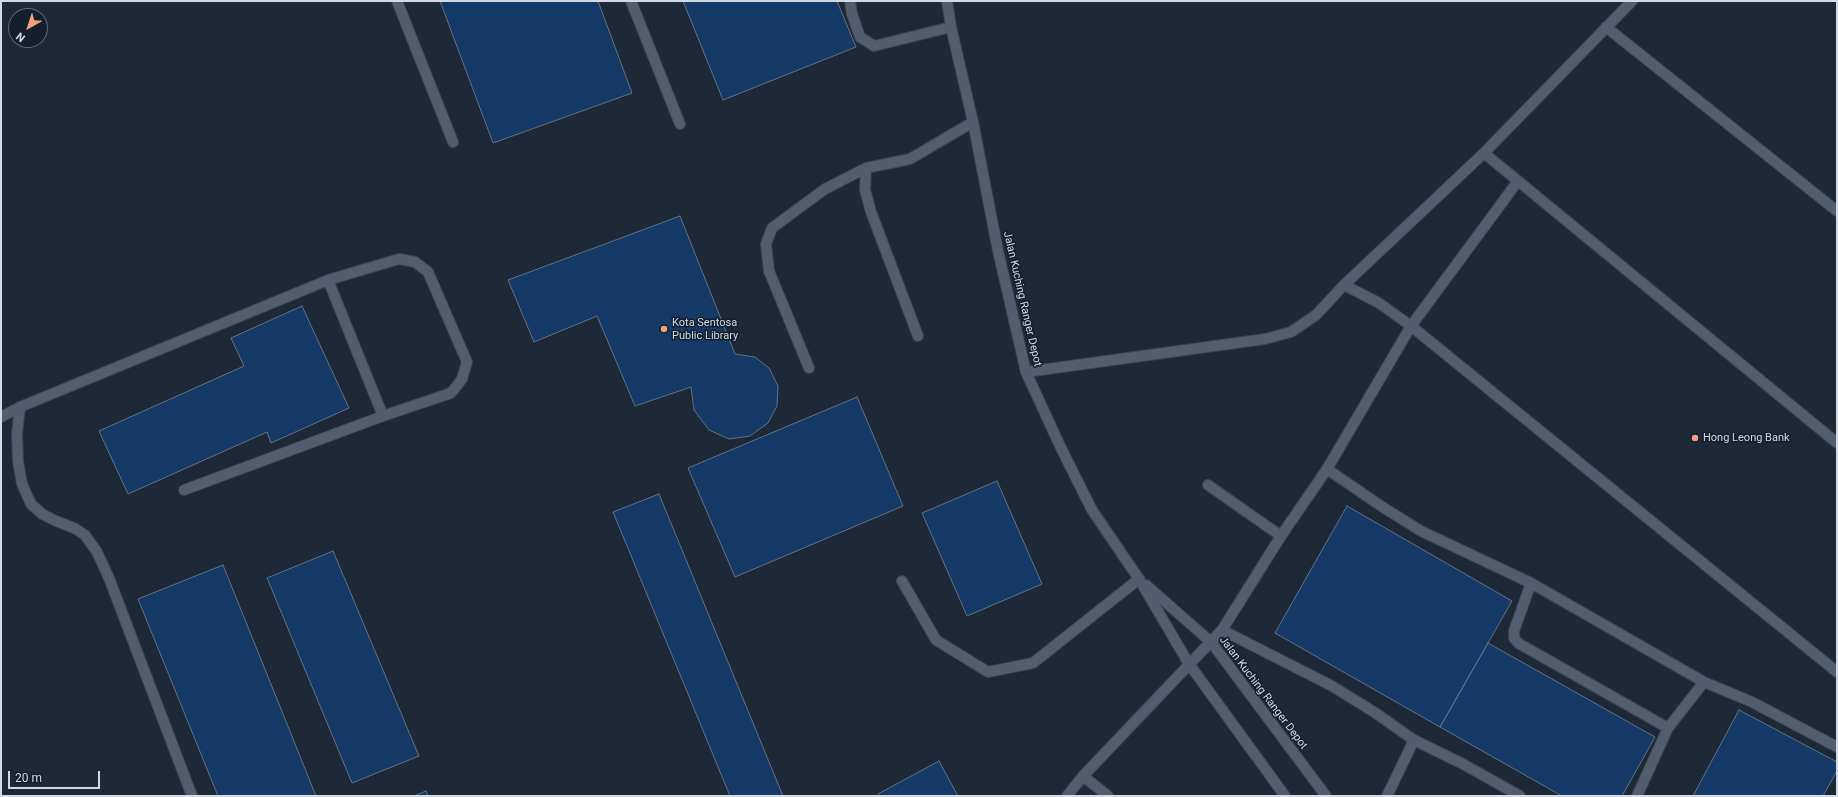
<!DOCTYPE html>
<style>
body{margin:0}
#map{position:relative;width:1838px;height:797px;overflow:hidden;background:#1d2937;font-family:Roboto,sans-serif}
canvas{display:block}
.frame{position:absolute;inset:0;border:2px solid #d3dae4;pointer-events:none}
.north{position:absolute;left:8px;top:8px;width:40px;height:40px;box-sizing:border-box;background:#141f2d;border:1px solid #606a76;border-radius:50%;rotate:219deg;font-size:11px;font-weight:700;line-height:16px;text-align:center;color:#d3dae4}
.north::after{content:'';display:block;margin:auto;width:14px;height:18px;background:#f1a17c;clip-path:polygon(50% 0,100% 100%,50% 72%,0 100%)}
.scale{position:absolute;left:8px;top:771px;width:92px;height:18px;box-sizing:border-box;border:2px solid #d3dae4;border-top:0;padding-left:5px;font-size:12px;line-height:14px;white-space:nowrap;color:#d3dae4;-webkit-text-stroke:3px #141f2d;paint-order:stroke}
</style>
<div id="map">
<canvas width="1838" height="797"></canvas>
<div class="frame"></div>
<div class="north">N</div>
<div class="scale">20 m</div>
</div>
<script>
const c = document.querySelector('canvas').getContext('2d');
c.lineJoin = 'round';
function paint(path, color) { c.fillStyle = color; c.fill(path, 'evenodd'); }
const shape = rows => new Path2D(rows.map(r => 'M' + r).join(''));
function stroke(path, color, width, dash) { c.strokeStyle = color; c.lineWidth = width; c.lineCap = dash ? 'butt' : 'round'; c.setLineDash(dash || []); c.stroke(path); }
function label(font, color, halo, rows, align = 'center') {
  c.font = font + ' Roboto,sans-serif'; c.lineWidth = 3; c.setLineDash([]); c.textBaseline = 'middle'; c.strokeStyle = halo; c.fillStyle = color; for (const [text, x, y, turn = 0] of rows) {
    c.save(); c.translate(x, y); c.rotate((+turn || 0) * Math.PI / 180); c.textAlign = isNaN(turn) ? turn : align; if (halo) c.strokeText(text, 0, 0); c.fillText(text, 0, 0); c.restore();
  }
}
const building = shape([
 [440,1,598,1,632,93,493,143,440,1],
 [683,1,837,1,856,47,723,100,683,1],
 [680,216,735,354,755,357,769,368,778,386,777,406,768,423,750,436,729,439,709,430,694,410,691,387,635,406,597,316,534,342,508,280,680,216],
 [302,306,349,408,271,443,267,432,128,494,99,431,244,366,231,338,302,306],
 [857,397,903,506,735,577,688,468,857,397],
 [997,481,1042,584,967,616,922,513,997,481],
 [659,494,783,796,730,796,613,512,659,494],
 [1347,506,1512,601,1440,727,1275,633,1347,506],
 [333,551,419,756,352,783,267,578,333,551],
 [223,565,316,796,218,796,138,599,223,565],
 [1488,643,1655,737,1622,796,1562,796,1440,727,1488,643],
 [1739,710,1837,762,1837,771,1823,796,1693,796,1739,710],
 [939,761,958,796,879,796,878,794,939,761],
 [426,791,428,796,414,796,426,791]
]);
paint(building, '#163a68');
stroke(building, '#637182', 1);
const lane = shape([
 [397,1,453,142],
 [631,1,680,124],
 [850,1,852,14,860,37,874,46,951,27],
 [328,280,383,416],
 [918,336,871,212,865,190,866,168,910,159,973,122],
 [809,368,769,271,766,244,772,228,825,189,866,168],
 [20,407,328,280,399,259,415,262,428,272,467,362,462,379,451,393,383,416,184,490],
 [1327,469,1381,506,1421,531,1531,583,1704,682,1752,702,1837,747],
 [1208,485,1281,536],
 [902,581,936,640,988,672,1033,663,1139,579],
 [1531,583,1514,631,1514,638,1518,643,1668,728],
 [1222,630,1332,686,1374,712,1414,740,1463,764,1520,796],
 [1387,796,1414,740],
 [1637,796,1668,728,1704,682]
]);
const street = shape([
 [1606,27,1837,211],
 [1484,153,1837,443],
 [1344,285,1379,303,1411,326,1837,672],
 [1026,372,1265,339,1291,332,1316,315,1344,285,1484,153,1632,1],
 [20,407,17,434,18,461,22,484,31,504,42,514,56,521,74,528,85,535,97,552,109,578,192,796],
 [1,417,20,407],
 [1083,776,1108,796],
 [1067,796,1083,776,1222,630,1281,536,1327,469,1411,326,1518,181]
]);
const secondary = shape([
 [947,1,951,27,973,122,998,251,1026,372,1061,448,1092,510,1139,579,1189,664,1285,796],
 [1146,585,1211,642,1326,796]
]);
stroke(lane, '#3c4551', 12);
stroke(street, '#3c4551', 12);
stroke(secondary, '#3c4551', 12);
stroke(lane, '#515e6f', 10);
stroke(street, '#515e6f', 10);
stroke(secondary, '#515e6f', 10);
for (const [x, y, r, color] of [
 [664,329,4,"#f1a17c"],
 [1695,438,4,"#f1a17c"]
]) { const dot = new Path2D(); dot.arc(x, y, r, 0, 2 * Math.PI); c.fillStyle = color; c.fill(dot); stroke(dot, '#141f2d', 1.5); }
label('11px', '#d3dae4', '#141f2d', [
 ["Jalan Kuching Ranger Depot",1022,299,77],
 ["Jalan Kuching Ranger Depot",1263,693,53]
]);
label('11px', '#d3dae4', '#141f2d', [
 ["Kota Sentosa",672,323],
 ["Public Library",672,336],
 ["Hong Leong Bank",1703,438]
], 'left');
</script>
